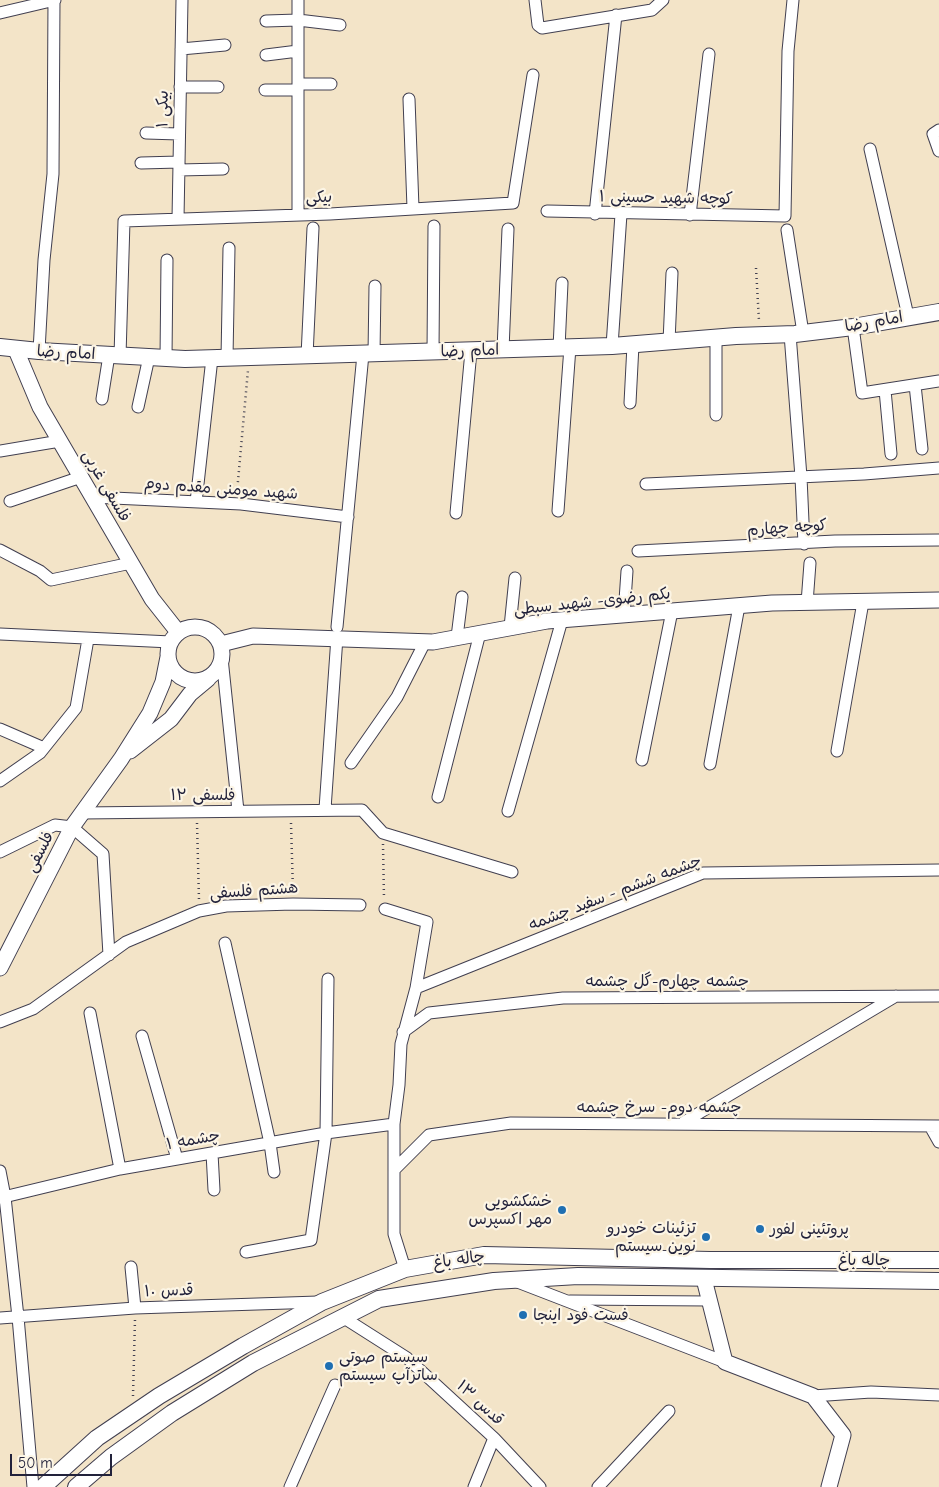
<!DOCTYPE html>
<meta charset="utf-8">
<style>
body{margin:0}
#map{position:relative;width:939px;height:1487px;overflow:hidden;background:#f3e4c8;font-family:"Comic Neue",sans-serif}
canvas{display:block}
.scale{position:absolute;left:10px;top:1454px;width:102px;height:22px;box-sizing:border-box;border:2px solid #22223b;border-top:0;padding-left:6px;font-size:15px;line-height:18px;white-space:nowrap;color:#22223b;-webkit-text-stroke:4px #fcf5e5;paint-order:stroke}
</style>
<div id="map">
<canvas width="939" height="1487"></canvas>
<div class="scale">50 m</div>
</div>
<script>
const c = document.querySelector('canvas').getContext('2d');
c.lineJoin = 'round';
const shape = rows => new Path2D(rows.map(r => 'M' + r).join(''));
function stroke(path, color, width, dash) { c.strokeStyle = color; c.lineWidth = width; c.lineCap = dash ? 'butt' : 'round'; c.setLineDash(dash || []); c.stroke(path); }
function label(font, color, halo, rows, align = 'center') {
  c.font = font + ' "Comic Neue","Playpen Sans Arabic",sans-serif'; c.lineWidth = 4.5; c.setLineDash([]); c.textBaseline = 'middle'; c.strokeStyle = halo; c.fillStyle = color; for (const [text, x, y, turn = 0] of rows) {
    c.save(); c.translate(x, y); c.rotate((+turn || 0) * Math.PI / 180); c.textAlign = isNaN(turn) ? turn : align; if (halo) c.strokeText(text, 0, 0); c.fillText(text, 0, 0); c.restore();
  }
}
const pedestrian = shape([
 [570,1300,709,1301]
]);
const minor = shape([
 [535,0,538,25,542,28,652,10,663,0],
 [0,13,55,0],
 [266,21,298,20,340,25],
 [181,49,225,45],
 [266,55,298,51],
 [298,84,331,84],
 [180,87,218,87],
 [265,90,298,90],
 [409,99,413,208],
 [939,130,933,134,939,151],
 [146,133,179,134],
 [870,149,908,316],
 [141,163,179,162],
 [179,170,223,169],
 [547,211,785,216,788,51,793,0],
 [298,214,298,0],
 [595,214,616,15],
 [690,215,709,54],
 [178,219,182,0],
 [787,230,803,333],
 [853,327,862,393,939,381],
 [790,334,801,477,804,544],
 [669,342,672,273],
 [612,346,621,214],
 [559,348,562,283],
 [503,350,508,229],
 [39,351,44,260,53,174,54,0],
 [433,352,434,226],
 [374,354,375,286],
 [120,356,124,221,330,214,513,203,533,75],
 [307,356,313,228],
 [166,358,167,260],
 [227,358,229,248],
 [915,385,922,449],
 [885,390,891,454],
 [102,399,109,355],
 [630,403,633,345],
 [138,407,149,357],
 [716,415,716,338],
 [0,451,60,441],
 [646,484,864,474,939,468],
 [92,497,241,504,348,517],
 [10,501,81,477],
 [196,502,212,358],
 [558,511,570,347],
 [456,513,471,351],
 [0,550,40,571,51,580,131,563],
 [638,551,835,541,939,540],
 [807,603,810,563],
 [624,615,627,571],
 [337,627,363,354],
 [510,627,515,578],
 [0,634,171,642],
 [457,637,462,597],
 [222,658,238,811],
 [0,729,44,748],
 [837,751,863,602],
 [642,760,672,611],
 [351,763,397,697,425,642],
 [710,764,739,606],
 [0,781,40,753,76,708,88,639],
 [438,797,480,633],
 [325,809,337,637],
 [508,811,562,620],
 [81,813,362,810,383,833,512,872],
 [0,852,55,825,72,827,103,854,109,955],
 [385,909,427,922,416,988],
 [225,943,270,1143,274,1172],
 [90,1013,120,1169],
 [0,1022,33,1009,126,942,199,911,226,906,293,904,360,905],
 [403,1032,429,1013,563,998,939,996],
 [142,1036,177,1159],
 [684,1122,896,996],
 [930,1126,939,1142],
 [212,1153,214,1190],
 [394,1170,429,1135,511,1123,939,1126],
 [0,1171,5,1197,18,1317,33,1487],
 [0,1198,120,1169,326,1133,394,1124],
 [246,1252,311,1240,326,1133,328,979],
 [131,1267,135,1308],
 [405,1269,394,1234,394,1124,399,1085,401,1044,416,988,703,873,939,870],
 [515,1281,725,1362],
 [341,1316,407,1358,494,1438,540,1487],
 [0,1318,135,1308,318,1302],
 [813,1396,871,1392,939,1395],
 [290,1487,335,1385],
 [474,1487,494,1438],
 [598,1487,669,1411]
]);
const tertiary = shape([
 [16,350,40,407,152,599,178,632],
 '168 654a27 27 0 1 1 54 0a27 27 0 1 1-54 0Z',
 [221,644,253,636,433,642,547,621,772,603,939,600],
 [130,751,171,719,190,694,208,679],
 [0,968,72,827,121,759,150,713,163,682,168,657],
 [704,1279,725,1362,813,1396,843,1435,829,1487]
]);
const secondary = shape([
 [0,347,39,351,185,359,612,346,736,336,795,334,853,327,939,312],
 [43,1487,97,1438,159,1396,243,1346,322,1302,405,1269,484,1255,710,1260,939,1260],
 [76,1487,111,1457,172,1413,253,1363,379,1299,494,1281,578,1276,939,1281]
]);
stroke(pedestrian, '#413f50', 11);
stroke(minor, '#413f50', 13);
stroke(tertiary, '#413f50', 17);
stroke(secondary, '#413f50', 18);
stroke(shape([
 [756,268,759,321],
 [237,492,248,370],
 [197,823,199,900],
 [291,823,293,892],
 [383,844,384,899],
 [133,1396,135,1319]
]), '#413f50', 2.5, [1, 4]);
stroke(pedestrian, '#fff', 9);
stroke(minor, '#fff', 11);
stroke(tertiary, '#fff', 15);
stroke(secondary, '#fff', 16);
for (const [x, y, r, color] of [
 [562,1210,5,"#1f6fb2"],
 [760,1229,5,"#1f6fb2"],
 [706,1237,5,"#1f6fb2"],
 [523,1315,5,"#1f6fb2"],
 [329,1366,5,"#1f6fb2"]
]) { const dot = new Path2D(); dot.arc(x, y, r, 0, 2 * Math.PI); c.fillStyle = color; c.fill(dot); stroke(dot, '#fcf5e5', 2); }
label('16px', '#22223b', '#fcf5e5', [
 ["۱ بیکی",163,109,-89],
 ["بیکی",319,197],
 ["کوچه شهید حسینی ۱",666,198,1],
 ["امام رضا",874,322,-10],
 ["امام رضا",470,351,-2],
 ["امام رضا",66,353,3],
 ["فلسفی غربی",106,486,60],
 ["شهید مومنی مقدم دوم",221,489,4],
 ["کوچه چهارم",787,528,-4],
 ["یکم رضوی- شهید سبطی",592,602,-6],
 ["۱۲ فلسفی",203,795],
 ["فلسفی",40,852,-63],
 ["هشتم فلسفی",254,891,-4],
 ["چشمه ششم - سفید چشمه",615,893,-21],
 ["چشمه چهارم-گل چشمه",667,981],
 ["چشمه دوم- سرخ چشمه",659,1107],
 ["چشمه ۱",193,1140,-10],
 ["چاله باغ",459,1260,-8],
 ["چاله باغ",864,1260],
 ["قدس ۱۰",169,1291,-2],
 ["قدس ۱۳",480,1403,43]
]);
label('16px', '#22223b', '#fcf5e5', [
 ["خشکشویی",552,1201,"right"],
 ["مهر اکسپرس",552,1219,"right"],
 ["تزئینات خودرو",696,1228,"right"],
 ["نوین سیستم",696,1246,"right"],
 ["پروتئینی لفور",770,1229],
 ["فست فود اينجا",533,1315],
 ["سیستم صوتی",339,1357],
 ["ساترآپ سیستم",339,1375]
], 'left');
</script>
